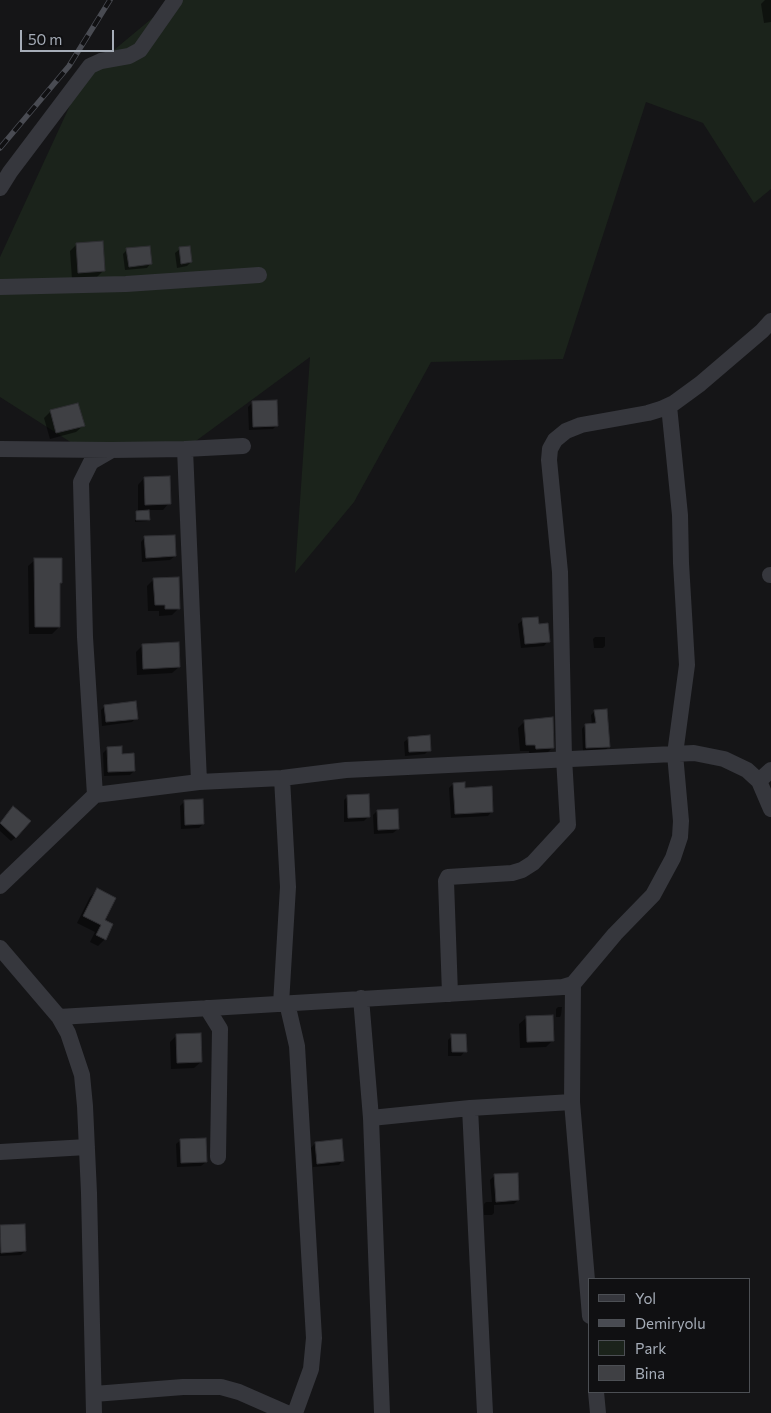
<!DOCTYPE html>
<style>
body{margin:0}
#map{position:relative;width:771px;height:1413px;overflow:hidden;background:#151517;font-family:Commissioner,sans-serif}
canvas{display:block}
.legend{position:absolute;left:588px;top:1278px;width:162px;height:115px;box-sizing:border-box;background:#101012;border:1px solid #4c4f54;margin:0;padding:6px 9px;list-style:none;font-size:15px;color:#a6adb8}
.legend li{display:flex;align-items:center;gap:10px;height:25px}
.legend b{width:25px;border:1px solid #4c4f54}
.scale{position:absolute;left:20px;top:30px;width:94px;height:22px;box-sizing:border-box;border:2px solid #a6adb8;border-top:0;padding-left:6px;font-size:15px;line-height:18px;white-space:nowrap;color:#a6adb8;-webkit-text-stroke:4px #101012;paint-order:stroke}
</style>
<div id="map">
<canvas width="771" height="1413"></canvas>
<ul class="legend">
<li><b style="height:6px;background:#36373d"></b>Yol</li>
<li><b style="height:6px;background:#494b52"></b>Demiryolu</li>
<li><b style="height:14px;background:#1b231b"></b>Park</li>
<li><b style="height:14px;background:#3f4044"></b>Bina</li>
</ul>
<div class="scale">50 m</div>
</div>
<script>
const c = document.querySelector('canvas').getContext('2d');
c.lineJoin = 'round';
function paint(path, color) { c.fillStyle = color; c.fill(path, 'evenodd'); }
const shape = rows => new Path2D(rows.map(r => 'M' + r).join(''));
function stroke(path, color, width, dash) { c.strokeStyle = color; c.lineWidth = width; c.lineCap = dash ? 'butt' : 'round'; c.setLineDash(dash || []); c.stroke(path); }
paint(shape([
 [174,0,771,0,771,189,754,203,703,123,646,102,563,359,431,362,354,502,295,573,310,357,185,449,83,450,0,397,0,257,84,75]
]), '#1b231b');
paint(shape([
 [765,0,771,0,771,22,764,23,761,4],
 [77,244,104,270,97,277,72,279,70,251],
 [180,249,191,262,187,266,177,268,175,253],
 [127,250,151,263,147,268,125,270,123,254],
 [253,402,277,425,273,429,249,430,248,407],
 [51,411,83,426,76,432,50,439,44,418],
 [144,478,169,503,163,510,148,510,149,519,147,521,135,522,135,514,138,512,138,485],
 [145,537,175,556,170,560,142,562,141,542],
 [35,560,61,582,59,585,59,627,52,634,29,634,28,566],
 [154,579,179,608,172,615,159,616,159,611,148,611,147,586],
 [523,620,538,625,548,641,544,646,521,648,518,624],
 [595,637,605,637,605,646,603,648,594,648,593,639],
 [143,645,179,667,172,673,137,675,136,652],
 [105,706,136,718,132,722,102,726,101,710],
 [595,711,609,747,605,750,583,751,582,729,585,725,592,725,591,715],
 [525,721,553,747,546,754,529,756,529,751,520,751,518,728],
 [409,738,429,750,425,754,405,756,404,742],
 [108,748,121,755,134,771,130,775,104,776,103,753],
 [453,784,464,789,492,811,488,816,451,818,449,788],
 [348,796,368,817,364,821,344,822,344,800],
 [185,801,203,824,199,828,181,829,180,806],
 [377,811,398,829,393,833,374,834,373,815],
 [9,812,16,837,11,841,0,831,0,823],
 [97,890,104,921,105,939,98,946,90,942,95,932,77,923,90,897],
 [558,1007,562,1007,561,1015,560,1017,556,1017,556,1009],
 [526,1018,553,1040,546,1047,520,1048,519,1024],
 [176,1036,201,1062,194,1068,171,1069,170,1042],
 [452,1036,465,1051,461,1056,448,1056,448,1040],
 [181,1140,206,1162,201,1166,177,1167,176,1144],
 [315,1143,343,1160,339,1165,313,1167,311,1148],
 [495,1175,518,1200,514,1204,494,1205,494,1213,492,1215,484,1215,484,1204,486,1202,492,1202,490,1180],
 [24,1225,25,1251,21,1255,0,1256,0,1227]
]), '#0007');
const building = shape([
 [103,241,105,271,78,273,76,243,103,241],
 [150,246,152,264,129,267,126,248,150,246],
 [190,246,192,262,181,264,179,247,190,246],
 [277,400,278,426,253,427,252,401,277,400],
 [78,403,85,426,56,433,50,410,78,403],
 [170,476,171,504,145,505,144,477,170,476],
 [149,510,150,520,136,520,136,511,149,510],
 [175,535,176,556,146,558,144,536,175,535],
 [34,558,62,558,62,583,60,583,60,627,35,627,34,558],
 [179,577,180,609,165,609,165,605,155,605,153,578,179,577],
 [538,617,539,624,548,623,550,642,525,644,522,618,538,617],
 [179,642,180,667,143,669,142,644,179,642],
 [136,701,138,719,106,722,104,705,136,701],
 [607,709,610,747,586,748,585,724,596,723,594,710,607,709],
 [553,717,554,748,536,749,535,745,526,745,524,720,553,717],
 [430,735,431,751,409,752,408,737,430,735],
 [122,746,122,754,134,753,135,771,108,772,107,747,122,746],
 [465,782,465,788,492,786,493,812,455,814,453,783,465,782],
 [369,794,370,817,348,818,347,795,369,794],
 [203,799,204,824,185,825,184,800,203,799],
 [13,806,31,821,16,838,0,823,13,806],
 [398,809,399,829,378,830,377,810,398,809],
 [97,888,116,898,105,920,113,924,106,940,96,935,101,925,83,916,97,888],
 [553,1015,554,1041,527,1042,526,1016,553,1015],
 [201,1033,202,1062,177,1063,176,1034,201,1033],
 [451,1034,466,1034,467,1052,452,1052,451,1034],
 [206,1138,207,1162,181,1163,180,1139,206,1138],
 [342,1139,344,1161,317,1164,315,1142,342,1139],
 [518,1173,519,1200,496,1202,494,1174,518,1173],
 [25,1224,26,1251,1,1253,0,1225,25,1224]
]);
paint(building, '#3f4044');
stroke(building, '#2f2f33', 1);
stroke(shape([
 [0,188,10,172,90,66,101,61,129,56,140,50,175,0],
 [0,287,126,284,259,275],
 [0,449,111,450,185,449,199,782],
 [185,449,243,446],
 [770,575,771,575],
 [759,781,771,770],
 [95,795,85,637,81,482,91,462,110,451],
 [0,886,95,795,199,782,282,778,346,770,694,753,724,759,747,770,759,781,771,809],
 [0,948,59,1017,68,1033,82,1075,85,1106,89,1193,94,1413],
 [573,984,572,1102,590,1316],
 [450,994,446,881,448,877,512,873,522,870,533,863,568,825,564,758,560,572,549,460,550,449,555,440,566,431,581,425,648,413,661,409,674,403,700,384,762,331,771,321],
 [361,998,371,1118,382,1413],
 [287,1003,297,1046,314,1338,311,1369,295,1413],
 [281,1004,288,887,282,778],
 [207,1008,220,1029,218,1157],
 [59,1017,563,987,573,984,615,934,653,895,673,858,680,837,681,821,675,754,687,665,681,563,680,515,669,406],
 [470,1108,485,1413],
 [371,1118,470,1108,572,1102],
 [0,1152,87,1147],
 [596,1392,598,1413],
 [94,1394,183,1387,221,1387,239,1392,287,1413]
]), '#36373d', 16);
const rail = shape([
 [0,148,69,66,110,0]
]);
stroke(rail, '#494b52', 5.5);
stroke(rail, '#101012', 4, [11]);
</script>
